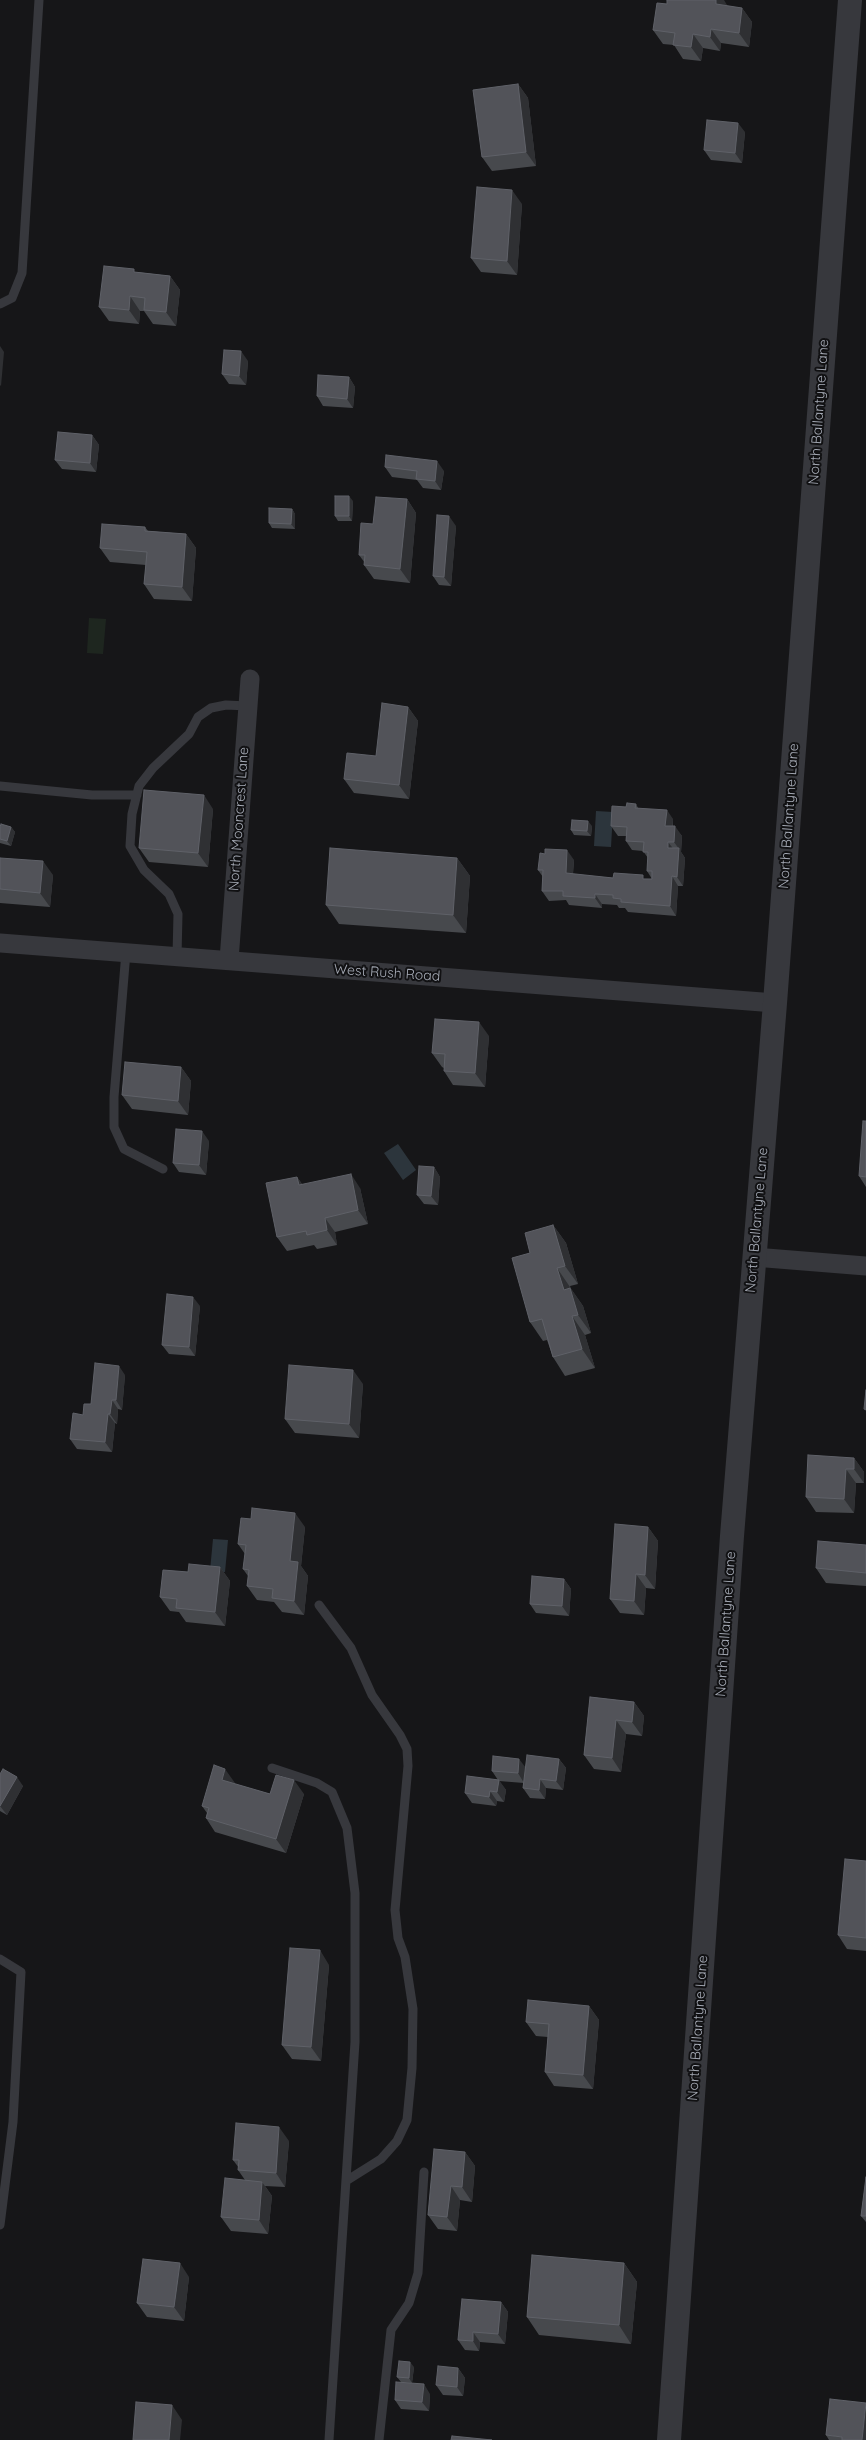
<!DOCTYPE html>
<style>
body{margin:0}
canvas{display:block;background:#161618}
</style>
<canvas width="866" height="2440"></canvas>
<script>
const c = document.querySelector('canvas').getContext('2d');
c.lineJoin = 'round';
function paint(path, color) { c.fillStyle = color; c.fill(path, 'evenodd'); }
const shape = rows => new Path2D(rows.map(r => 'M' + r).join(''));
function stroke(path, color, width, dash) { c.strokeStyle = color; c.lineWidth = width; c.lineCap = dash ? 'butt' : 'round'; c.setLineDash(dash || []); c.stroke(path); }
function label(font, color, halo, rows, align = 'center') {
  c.font = font + ' Quicksand,sans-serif'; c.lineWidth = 4; c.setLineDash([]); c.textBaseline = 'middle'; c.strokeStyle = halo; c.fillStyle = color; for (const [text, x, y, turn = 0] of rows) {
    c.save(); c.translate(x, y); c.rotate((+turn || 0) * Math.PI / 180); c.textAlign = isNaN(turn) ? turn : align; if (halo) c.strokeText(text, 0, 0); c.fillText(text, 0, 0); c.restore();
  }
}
paint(shape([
 [89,618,106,619,103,654,87,653]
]), '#1e261f');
paint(shape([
 [596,811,613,812,611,847,594,846],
 [398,1144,416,1170,403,1180,384,1153],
 [213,1539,228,1540,225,1572,210,1571]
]), '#2c353c');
stroke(shape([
 [0,304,12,298,22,273,39,0],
 [0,786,92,795,137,795],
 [126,952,114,1097,114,1127,124,1149,163,1169],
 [177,956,178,914,169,894,144,870,130,846,132,814,139,786,153,768,189,734,198,717,211,708,226,705,248,706],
 [319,1605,351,1648,372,1695,400,1735,407,1749,408,1766,395,1910,398,1938,405,1957,413,2009,412,2068,407,2120,397,2141,381,2159,346,2181],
 [272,1768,317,1783,332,1792,347,1828,355,1893,355,2042,329,2440],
 [0,1959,21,1972,13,2122,0,2225],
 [379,2440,391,2330,409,2303,418,2273,424,2172]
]), '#37383d', 9);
stroke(shape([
 [0,943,775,1003],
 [229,960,250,679],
 [754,1257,866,1266]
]), '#37383d', 19);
stroke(shape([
 [669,2440,732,1536,775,1003,850,0]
]), '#37383d', 24);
paint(shape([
 [667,4,727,5,727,6,742,8,752,22,749,47,721,43,720,51,703,48,701,61,683,59,674,45,663,44,653,30],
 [518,84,528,98,536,166,492,171,482,157],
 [745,132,742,163,711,160,704,150],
 [522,204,517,275,481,272,471,258],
 [137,272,170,276,180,290,176,326,153,324,144,311,140,311,139,324,109,321,99,307],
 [248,361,246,385,229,384,222,374],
 [349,377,355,387,353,408,323,406,317,396],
 [92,435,99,445,96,472,62,469,55,460],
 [385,467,444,471,441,490,423,488,417,480,392,477],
 [407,499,416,513,410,583,374,579,364,565,365,563,359,555],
 [353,501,352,521,338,521,335,516],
 [292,509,295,514,295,529,272,528,269,523],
 [456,526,451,586,439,585,433,576],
 [145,527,148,531,186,534,196,548,192,601,154,599,144,584,146,565,110,562,100,548],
 [408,707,418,721,409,799,354,793,344,779,376,756],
 [636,804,638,808,673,819,673,826,682,836,681,852,685,858,683,886,678,886,676,916,628,912,625,908,619,908,617,905,602,904,602,908,569,905,566,900,549,901,542,891,543,877,538,870,545,854,574,860,573,874,613,878,652,879,647,871,648,858,643,851,632,850,626,841,626,836,618,836,611,826,626,807],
 [213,809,208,867,149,862,139,848],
 [592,826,591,836,574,835,571,830],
 [0,827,11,827,15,832,11,846,0,843],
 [0,858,53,875,50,907,0,903],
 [457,858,470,876,466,933,339,924,326,905],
 [489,1036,485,1087,453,1085,444,1071,444,1068,442,1067,432,1053],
 [181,1067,191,1081,188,1115,132,1109,122,1095],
 [866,1121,866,1187,859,1176],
 [209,1141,206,1175,179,1172,173,1163],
 [434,1167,440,1177,438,1205,424,1204,417,1195],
 [297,1177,302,1184,360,1188,368,1224,335,1232,337,1245,317,1249,314,1245,287,1251,277,1237],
 [553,1225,566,1243,578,1284,570,1286,571,1289,583,1306,591,1333,585,1335,595,1368,565,1376,553,1357,547,1340,543,1341,530,1322,530,1253],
 [200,1306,195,1356,169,1354,162,1345],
 [125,1375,122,1410,118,1409,117,1424,115,1423,112,1452,77,1449,70,1439,83,1415,91,1404],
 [363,1384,359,1438,295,1433,285,1419],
 [854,1458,864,1472,864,1483,856,1483,854,1513,816,1512,806,1497],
 [305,1527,301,1566,308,1576,304,1615,282,1612,274,1602,257,1600,247,1586,248,1576,243,1569,245,1554,238,1544],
 [648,1527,658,1541,655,1589,646,1588,644,1615,620,1613,610,1599],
 [866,1545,866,1586,826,1583,816,1568],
 [220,1567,230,1581,225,1626,186,1622,179,1612,170,1611,160,1597,188,1572],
 [564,1579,571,1589,569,1616,536,1613,530,1604],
 [590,1697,634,1702,644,1716,642,1736,626,1734,621,1772,594,1769,584,1755],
 [559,1759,566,1768,563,1790,546,1788,545,1799,530,1798,523,1788,524,1783,499,1781,506,1790,504,1802,497,1801,496,1806,472,1803,465,1793,498,1780,492,1771,525,1768],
 [0,1774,23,1786,7,1815,0,1811],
 [235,1783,235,1784,270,1794,304,1794,286,1853,215,1832,206,1818,207,1813,202,1806],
 [866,1861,866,1951,847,1949,838,1935],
 [329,1965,321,2061,292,2059,282,2045],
 [589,2006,599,2020,593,2089,554,2086,545,2072,548,2037,536,2036,526,2022],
 [289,2141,285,2187,265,2186,272,2196,268,2234,231,2231,221,2217,245,2180,238,2170,239,2168,233,2160],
 [465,2152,475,2166,472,2202,460,2200,457,2231,438,2229,428,2215],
 [866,2177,866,2222,861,2216],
 [624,2263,637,2282,631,2344,539,2335,527,2317],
 [189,2277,184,2321,147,2317,137,2303],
 [501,2302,508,2312,505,2344,480,2342,479,2351,465,2350,458,2340],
 [414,2367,412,2383,401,2382,397,2377],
 [458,2368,465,2378,463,2396,443,2395,436,2385],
 [430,2394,429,2411,401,2409,395,2400],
 [826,2435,866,2440,829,2440]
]), '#47494d');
paint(shape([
 [716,0,724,0,727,5,726,19,716,4],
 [742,8,752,22,749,47,739,33],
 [711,29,721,43,720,51,710,37],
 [693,34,703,48,701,61,691,47],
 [518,84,528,98,536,166,526,152],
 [738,123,745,132,742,163,735,153],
 [512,190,522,204,517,275,507,261],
 [170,276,180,290,176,326,166,312],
 [130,296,140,311,139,324,129,310],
 [0,346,4,352,1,386,0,385],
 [241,351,248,361,246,385,239,376],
 [349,377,355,387,353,408,347,399],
 [92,435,99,445,96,472,90,463],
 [437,461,444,471,441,490,435,481],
 [349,496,353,501,352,521,349,516],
 [407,499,416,513,410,583,400,569],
 [292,509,295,514,295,529,291,524],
 [449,516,456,526,451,586,444,577],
 [186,534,196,548,192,601,182,587],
 [408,707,418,721,409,799,399,785],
 [204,795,213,809,208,867,198,853],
 [667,810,673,819,672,835,665,826],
 [588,821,592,826,591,836,587,831],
 [675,826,682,836,681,852,685,858,683,886,677,877,679,849,674,842],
 [11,827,15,832,11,846,7,841],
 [668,842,675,851,668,848],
 [567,850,574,860,572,882,566,873],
 [457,858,470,876,466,933,453,915],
 [43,861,53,875,50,907,40,893],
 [672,876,678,886,676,916,670,906],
 [595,894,602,904,602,908,595,898],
 [479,1022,489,1036,485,1087,475,1073],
 [181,1067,191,1081,188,1115,178,1101],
 [202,1131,209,1141,206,1175,199,1165],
 [434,1167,440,1177,438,1205,431,1196],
 [351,1174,360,1188,368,1224,358,1210],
 [297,1177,307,1191,299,1185],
 [325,1218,335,1232,337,1245,327,1230],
 [553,1225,566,1243,578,1284,565,1266],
 [557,1268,583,1306,591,1333,578,1315,564,1290],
 [193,1297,200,1306,195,1356,189,1347],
 [572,1316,585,1335,595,1368,582,1349],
 [119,1366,125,1375,122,1410,116,1400],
 [353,1370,363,1384,359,1438,349,1424],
 [112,1400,118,1409,117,1424,110,1414],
 [108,1414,115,1423,112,1452,105,1442],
 [854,1458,864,1472,864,1483,854,1469],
 [846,1469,856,1483,854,1513,844,1499],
 [295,1513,305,1527,301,1566,308,1576,304,1615,294,1601,290,1561],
 [648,1527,658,1541,655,1589,645,1575],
 [220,1567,230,1581,225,1626,215,1612],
 [636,1574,646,1588,644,1615,634,1601],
 [564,1579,571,1589,569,1616,562,1606],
 [634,1702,644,1716,642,1736,632,1722],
 [616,1720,626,1734,621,1772,612,1758],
 [519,1759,526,1768,524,1783,518,1773],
 [559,1759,566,1768,563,1790,556,1781],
 [225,1769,235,1783,232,1795,222,1780],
 [17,1777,23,1786,7,1815,0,1806],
 [540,1779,546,1788,545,1799,539,1790],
 [294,1780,304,1794,286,1853,276,1839],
 [499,1780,506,1790,504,1802,497,1792],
 [490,1791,497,1801,496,1806,489,1797],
 [320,1950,329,1965,321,2061,311,2047],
 [589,2006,599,2020,593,2089,583,2075],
 [279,2127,289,2141,285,2187,276,2173],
 [465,2152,475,2166,472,2202,462,2187],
 [262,2182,272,2196,268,2234,259,2220],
 [451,2186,460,2200,457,2231,447,2217],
 [180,2263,189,2277,184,2321,174,2307],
 [624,2263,637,2282,631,2344,619,2325],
 [501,2302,508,2312,505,2344,498,2334],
 [473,2332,480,2342,479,2351,473,2341],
 [410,2362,414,2367,412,2383,409,2378],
 [458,2368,465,2378,463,2396,457,2387],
 [424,2384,430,2394,429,2411,422,2402],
 [172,2405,182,2420,180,2440,169,2440],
 [866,2407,866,2440,862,2440]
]), '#2f3033');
const building = shape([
 [667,0,716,0,716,4,742,8,739,33,711,29,710,37,693,34,691,47,673,45,675,33,653,30,657,3,667,4,667,0],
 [518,84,526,152,482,157,473,90,518,84],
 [707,120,738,123,735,153,704,150,707,120],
 [477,187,512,190,507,261,471,258,477,187],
 [104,266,134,269,134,272,170,276,166,312,144,310,145,298,130,296,129,310,99,307,104,266],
 [224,350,241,351,239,376,222,374,224,350],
 [318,375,349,377,347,399,317,396,318,375],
 [58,432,92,435,90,463,55,460,58,432],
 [386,455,437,461,435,481,416,479,417,471,385,467,386,455],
 [335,496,349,496,349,516,335,516,335,496],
 [376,497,407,499,400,569,364,565,365,555,359,555,361,523,373,524,376,497],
 [269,508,292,509,291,524,269,523,269,508],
 [437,515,449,516,444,577,433,576,437,515],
 [102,524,145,527,145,531,186,534,182,587,144,584,147,552,100,548,102,524],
 [382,703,408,707,399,785,344,779,347,753,376,756,382,703],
 [144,790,204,795,198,853,139,848,144,790],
 [627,803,636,804,635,808,667,810,665,826,675,826,674,842,668,842,668,848,679,848,677,877,672,876,670,906,621,902,621,899,613,898,613,895,595,894,595,898,563,896,563,891,542,891,543,870,538,870,540,853,545,854,545,849,567,850,566,873,613,878,614,873,643,875,643,879,652,879,652,871,647,871,648,852,643,852,644,842,626,841,627,827,611,826,612,806,626,807,627,803],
 [572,820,588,821,587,831,571,830,572,820],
 [1,824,11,827,7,841,0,839,0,827,1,824],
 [330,848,457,858,453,915,326,905,330,848],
 [0,858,43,861,40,893,0,889,0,858],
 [435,1019,479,1022,475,1073,444,1071,445,1054,432,1053,435,1019],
 [125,1062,181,1067,178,1101,122,1095,125,1062],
 [863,1121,866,1121,866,1177,859,1176,863,1121],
 [176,1129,202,1131,199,1165,173,1163,176,1129],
 [419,1166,434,1167,431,1196,417,1195,419,1166],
 [351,1174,358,1210,325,1218,327,1230,307,1235,306,1231,277,1237,266,1183,297,1177,299,1185,351,1174],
 [553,1225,565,1266,557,1268,564,1290,570,1288,578,1315,572,1316,582,1349,553,1357,542,1319,530,1322,512,1258,530,1253,525,1233,553,1225],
 [167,1294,193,1297,189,1347,162,1345,167,1294],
 [95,1363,119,1366,116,1400,112,1400,110,1414,108,1414,105,1442,70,1439,73,1413,83,1415,84,1404,91,1404,95,1363],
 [289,1365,353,1370,349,1424,285,1419,289,1365],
 [866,1390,866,1410,864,1409,866,1390],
 [808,1455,854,1458,854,1469,846,1469,844,1499,806,1497,808,1455],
 [252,1508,295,1513,290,1561,298,1562,294,1601,272,1598,273,1589,247,1586,249,1570,243,1569,246,1545,238,1544,241,1518,251,1519,252,1508],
 [615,1524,648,1527,645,1575,636,1574,634,1601,610,1599,615,1524],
 [818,1541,866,1545,866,1573,816,1568,818,1541],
 [189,1564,220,1567,215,1612,176,1608,177,1599,160,1597,163,1570,188,1572,189,1564],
 [532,1576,564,1579,562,1606,530,1604,532,1576],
 [590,1697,634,1702,632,1722,616,1720,612,1758,584,1755,590,1697],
 [527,1755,559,1759,556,1781,540,1779,539,1790,523,1788,527,1755],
 [493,1756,519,1759,518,1773,492,1771,493,1756],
 [214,1765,225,1769,222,1780,270,1794,276,1775,294,1780,276,1839,206,1818,209,1808,202,1806,214,1765],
 [3,1769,17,1777,0,1806,0,1774,3,1769],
 [467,1776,499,1780,497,1792,490,1791,489,1797,465,1793,467,1776],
 [845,1859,866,1861,866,1938,838,1935,845,1859],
 [290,1948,320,1950,311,2047,282,2045,290,1948],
 [528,2000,589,2006,583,2075,545,2072,549,2024,526,2022,528,2000],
 [236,2123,279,2127,276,2173,238,2170,239,2160,233,2160,236,2123],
 [434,2149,465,2152,462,2187,451,2186,447,2217,428,2215,434,2149],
 [866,2177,866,2216,861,2216,866,2177],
 [225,2178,262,2182,259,2220,221,2217,225,2178],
 [532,2255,624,2263,619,2325,527,2317,532,2255],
 [143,2259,180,2263,174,2307,137,2303,143,2259],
 [462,2299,501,2302,498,2334,473,2332,473,2341,458,2340,462,2299],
 [399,2361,410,2362,409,2378,397,2377,399,2361],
 [438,2366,458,2368,457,2387,436,2385,438,2366],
 [396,2382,424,2384,422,2402,395,2400,396,2382],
 [830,2399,866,2403,862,2440,842,2440,842,2437,826,2435,830,2399],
 [136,2402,172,2405,169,2440,133,2440,136,2402],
 [452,2436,492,2440,451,2440,452,2436]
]);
paint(building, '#525359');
stroke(building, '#5f6168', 1);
label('14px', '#a8adb8', '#111113', [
 ["North Ballantyne Lane",819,412,-86],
 ["North Ballantyne Lane",789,816,-86],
 ["North Mooncrest Lane",239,819,-86],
 ["West Rush Road",387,973,4],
 ["North Ballantyne Lane",757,1220,-85],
 ["North Ballantyne Lane",726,1624,-86],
 ["North Ballantyne Lane",698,2028,-86]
]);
</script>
